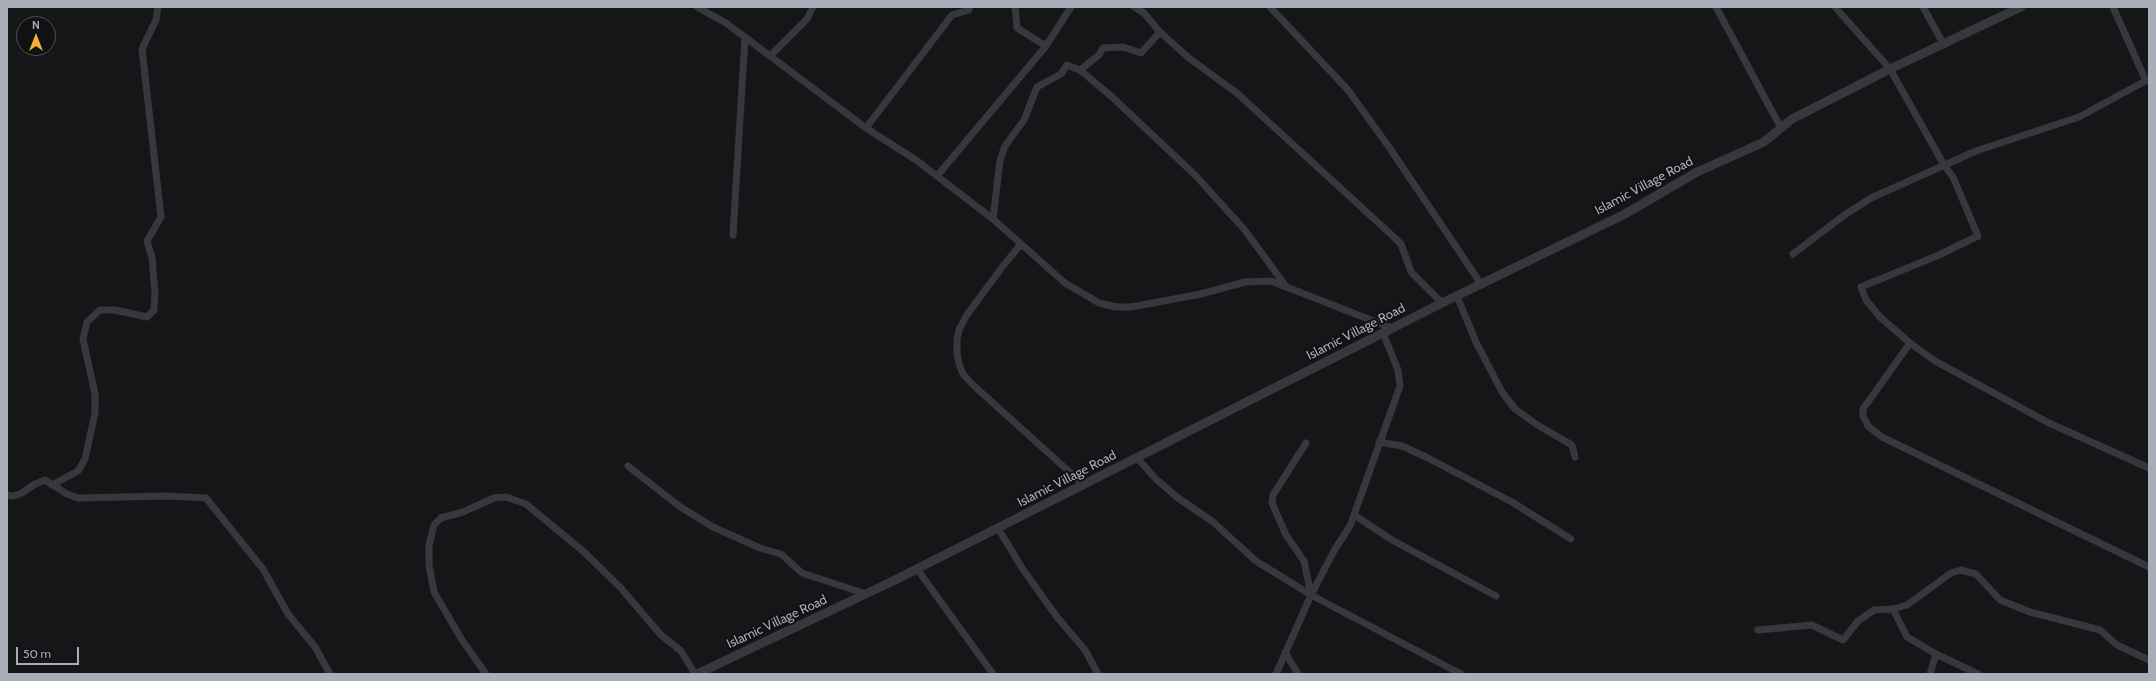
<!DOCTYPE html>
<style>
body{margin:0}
#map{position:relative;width:2156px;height:681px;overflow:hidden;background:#161618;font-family:Cabin,sans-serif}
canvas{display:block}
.frame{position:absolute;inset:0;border:8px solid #a8adb8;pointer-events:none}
.north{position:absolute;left:16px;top:16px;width:40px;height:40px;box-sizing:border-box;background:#111113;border:1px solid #4d4f55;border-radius:50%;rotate:0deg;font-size:11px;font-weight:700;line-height:16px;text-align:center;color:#a8adb8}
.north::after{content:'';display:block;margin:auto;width:14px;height:18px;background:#f2b134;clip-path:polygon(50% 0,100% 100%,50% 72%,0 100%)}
.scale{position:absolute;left:16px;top:647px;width:63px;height:18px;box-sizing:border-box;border:2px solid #a8adb8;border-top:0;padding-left:5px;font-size:12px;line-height:14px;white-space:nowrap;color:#a8adb8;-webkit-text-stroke:3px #111113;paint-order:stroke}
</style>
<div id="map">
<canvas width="2156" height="681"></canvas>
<div class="frame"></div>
<div class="north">N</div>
<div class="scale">50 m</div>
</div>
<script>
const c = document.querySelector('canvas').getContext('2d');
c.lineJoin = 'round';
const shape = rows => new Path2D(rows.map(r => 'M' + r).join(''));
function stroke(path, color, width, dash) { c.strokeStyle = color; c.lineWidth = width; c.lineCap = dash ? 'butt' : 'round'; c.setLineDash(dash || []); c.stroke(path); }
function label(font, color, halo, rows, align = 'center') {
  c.font = font + ' Cabin,sans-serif'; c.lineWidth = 4; c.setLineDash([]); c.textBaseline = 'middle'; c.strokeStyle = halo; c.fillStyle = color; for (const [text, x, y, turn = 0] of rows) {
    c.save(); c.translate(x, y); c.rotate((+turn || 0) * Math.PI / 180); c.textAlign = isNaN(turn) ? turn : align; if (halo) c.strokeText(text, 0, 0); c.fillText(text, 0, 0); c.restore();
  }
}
stroke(shape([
 [697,7,726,23,866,128,916,160,993,219,1065,283,1099,303,1116,307,1131,307,1201,294,1245,282,1271,281,1394,329],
 [1134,7,1144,13,1160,32],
 [1270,7,1348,90,1389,147,1481,284],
 [1716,7,1781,128],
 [1835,7,1890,69,1944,165,1953,177,1978,236,1939,255,1861,287,1866,300,1880,317,1910,343,1863,409,1863,416,1868,426,1882,437,2149,567],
 [1923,7,1944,45],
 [2113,7,2146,81],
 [1046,46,1071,7],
 [770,56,807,19,813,7],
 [1080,70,1111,96,1195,175,1244,229,1285,285],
 [866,128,952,15,969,10,970,7],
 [937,176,1046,46,1017,28,1015,7],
 [993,219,1000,160,1005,146,1024,120,1037,87,1061,74,1067,65,1080,70,1099,55,1103,48,1123,47,1141,53,1160,32,1189,58,1238,94,1396,239,1401,244,1411,272,1442,303],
 [733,235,745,37],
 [1021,244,1003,266,966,316,959,330,957,339,957,353,959,364,963,374,972,384,1084,485],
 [1793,254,1843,216,1871,198,1976,151,2079,117,2149,79],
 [1457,296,1476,342,1502,392,1515,409,1539,426,1572,445,1575,457],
 [1910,343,1935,361,2049,423,2149,468],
 [1379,442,1402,446,1426,457,1512,502,1571,539],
 [1306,443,1273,495,1272,503,1286,535,1304,561,1311,595],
 [1137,458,1156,479,1178,498,1212,521,1256,561,1311,595,1461,674],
 [628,466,679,506,713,527,760,548,781,554,802,573,866,594],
 [52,485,78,471,85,459,95,413,95,394,83,339,87,322,100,310,115,310,147,317,154,310,155,292,152,258,147,241,161,217,142,49,156,20,158,7],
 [7,495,13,496,22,493,35,484,45,480,67,494,78,498,167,496,206,498,263,569,288,614,315,647,330,674],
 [1354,515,1392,540,1496,596],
 [998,528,1022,568,1057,617,1085,650,1098,674],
 [917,569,993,674],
 [1893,609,1907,605,1951,573,1961,570,1976,574,2000,600,2030,612,2100,630,2117,645,2149,660],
 [1758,630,1812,625,1843,640,1858,621,1874,610,1893,609,1907,637,1936,654,1930,674],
 [1285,652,1298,674],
 [1936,654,1978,674],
 [486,674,462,640,434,592,429,565,429,545,434,525,441,518,463,512,494,498,506,497,526,504,584,552,620,587,661,635,681,651,695,674],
 [1276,674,1311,595,1335,549,1350,526,1400,386,1398,370,1383,333]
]), '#37383d', 7);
stroke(shape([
 [697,674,893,581,1442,303,1625,214,1697,172,1764,142,1792,119,1890,69,2021,7]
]), '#37383d', 9);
label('13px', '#a8adb8', '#111113', [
 ["Islamic Village Road",1644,186,-28],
 ["Islamic Village Road",1356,332,-27],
 ["Islamic Village Road",1067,479,-27],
 ["Islamic Village Road",777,622,-25]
]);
</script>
